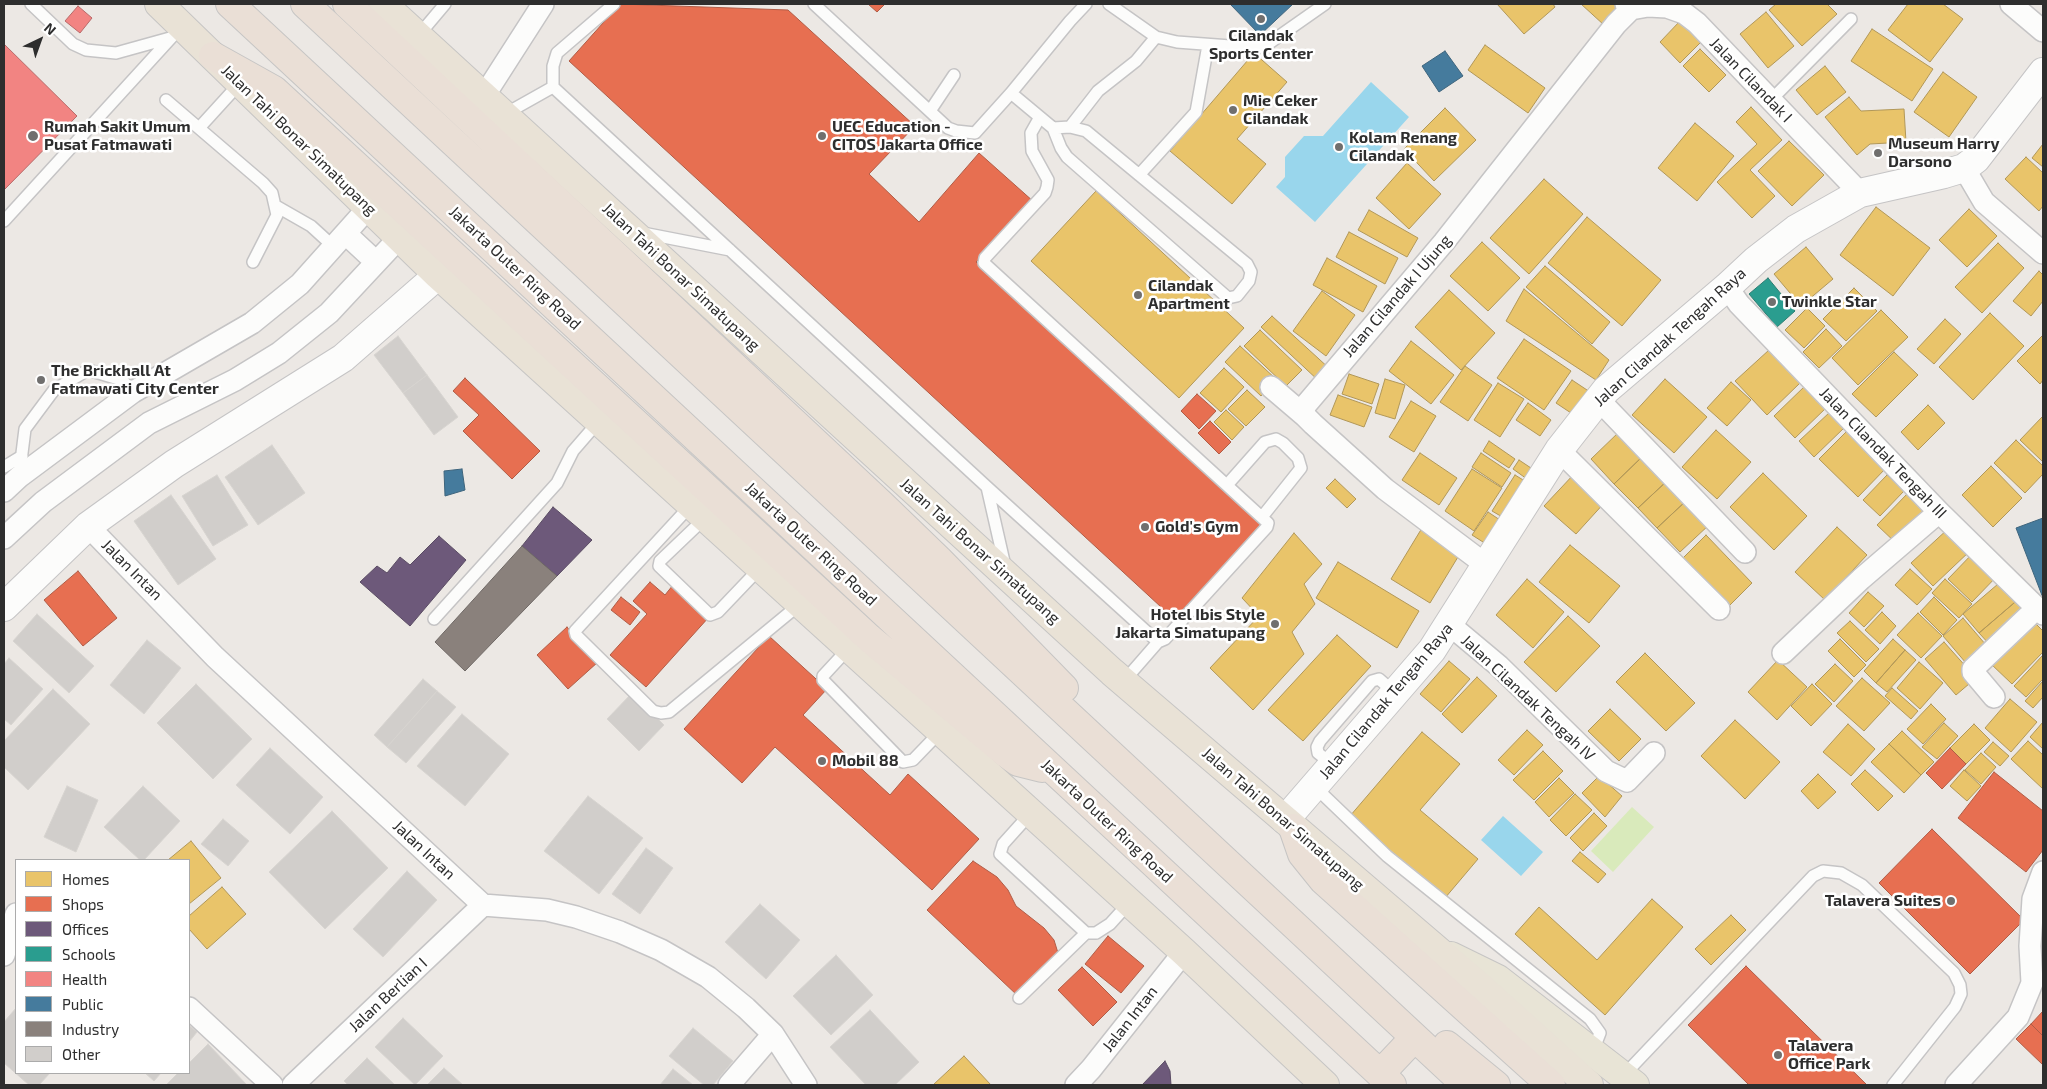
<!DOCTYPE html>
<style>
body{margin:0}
#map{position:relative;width:2047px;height:1089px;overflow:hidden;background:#ece8e4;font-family:"Exo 2",sans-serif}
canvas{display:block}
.frame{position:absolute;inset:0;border:5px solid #2e2e2e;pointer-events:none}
.legend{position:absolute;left:15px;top:859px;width:175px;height:215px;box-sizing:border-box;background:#fff;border:1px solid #ababab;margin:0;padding:6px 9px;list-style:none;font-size:15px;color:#2e2e2e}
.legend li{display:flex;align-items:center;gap:10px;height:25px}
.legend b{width:25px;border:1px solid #ababab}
.north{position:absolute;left:15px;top:15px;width:50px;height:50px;-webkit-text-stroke:4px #fff;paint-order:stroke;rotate:42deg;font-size:14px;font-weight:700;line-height:20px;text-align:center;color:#2e2e2e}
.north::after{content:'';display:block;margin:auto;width:18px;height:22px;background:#2e2e2e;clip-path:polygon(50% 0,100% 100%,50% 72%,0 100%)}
</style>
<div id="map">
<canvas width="2047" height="1089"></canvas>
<div class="frame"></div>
<ul class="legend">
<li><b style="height:14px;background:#e9c46a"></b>Homes</li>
<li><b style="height:14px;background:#e76f51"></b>Shops</li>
<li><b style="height:14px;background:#6d597a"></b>Offices</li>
<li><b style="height:14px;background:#2a9d8f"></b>Schools</li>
<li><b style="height:14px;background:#f28482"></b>Health</li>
<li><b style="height:14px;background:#457b9d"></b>Public</li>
<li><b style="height:14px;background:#8a817c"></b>Industry</li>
<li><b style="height:14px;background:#d1cecb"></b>Other</li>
</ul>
<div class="north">N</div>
</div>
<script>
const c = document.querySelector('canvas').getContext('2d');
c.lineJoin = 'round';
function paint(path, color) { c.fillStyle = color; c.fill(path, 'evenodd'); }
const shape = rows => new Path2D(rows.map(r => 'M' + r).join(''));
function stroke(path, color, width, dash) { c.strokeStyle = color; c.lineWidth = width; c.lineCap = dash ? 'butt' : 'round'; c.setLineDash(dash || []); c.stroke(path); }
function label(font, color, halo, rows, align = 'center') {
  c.font = font + ' "Exo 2",sans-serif'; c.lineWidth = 5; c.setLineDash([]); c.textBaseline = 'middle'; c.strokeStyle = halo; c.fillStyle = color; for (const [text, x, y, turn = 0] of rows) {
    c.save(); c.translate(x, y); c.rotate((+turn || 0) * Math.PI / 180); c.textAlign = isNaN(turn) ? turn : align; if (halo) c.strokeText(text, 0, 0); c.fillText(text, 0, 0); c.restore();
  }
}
paint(shape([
 [1632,807,1654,827,1613,872,1591,851]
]), '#d9eabb');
paint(shape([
 [1371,82,1409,117,1315,222,1276,187,1285,177,1285,157,1304,136,1323,136],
 [1503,816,1543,852,1521,876,1481,840]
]), '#99d6ec');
const homes = shape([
 [1497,4,1553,4,1555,7,1524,34,1497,4],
 [1581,4,1613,4,1619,9,1604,25,1581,4],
 [1776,4,1827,4,1837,14,1802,46,1769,10,1776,4],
 [1908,4,1943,4,1963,19,1930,62,1888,30,1908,4],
 [1766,12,1794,46,1768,68,1740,34,1766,12],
 [1681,20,1702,41,1680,63,1660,42,1681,20],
 [1872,29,1933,69,1912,101,1851,61,1872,29],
 [1485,45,1545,88,1528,113,1468,70,1485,45],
 [1700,49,1726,75,1709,92,1683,66,1700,49],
 [1254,53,1287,82,1237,139,1266,164,1232,204,1170,151,1254,53],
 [1825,66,1846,92,1817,115,1796,90,1825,66],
 [1943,72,1977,97,1949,137,1914,112,1943,72],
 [1849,97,1861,111,1904,109,1906,142,1870,144,1857,155,1825,117,1849,97],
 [1751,107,1782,140,1750,170,1775,196,1752,218,1717,182,1757,144,1736,122,1751,107],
 [1445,108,1476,140,1434,181,1404,149,1445,108],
 [1695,123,1734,156,1697,201,1658,168,1695,123],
 [1789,141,1824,175,1792,206,1758,171,1789,141],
 [2043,144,2043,167,2032,158,2043,144],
 [2026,157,2043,173,2043,206,2039,211,2005,179,2026,157],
 [1407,163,1441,194,1409,229,1376,198,1407,163],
 [1544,179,1583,214,1529,274,1490,238,1544,179],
 [1096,191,1244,328,1179,398,1031,261,1096,191],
 [1876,207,1930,248,1893,296,1840,255,1876,207],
 [1969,209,1997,236,1967,267,1939,240,1969,209],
 [1369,210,1418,238,1407,257,1358,230,1369,210],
 [1587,217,1661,280,1622,326,1548,263,1587,217],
 [1349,232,1398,258,1385,284,1336,257,1349,232],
 [1482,242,1520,278,1488,311,1450,276,1482,242],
 [1998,243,2024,268,1982,313,1955,287,1998,243],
 [1806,247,1833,279,1801,306,1774,274,1806,247],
 [1327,258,1377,286,1363,312,1313,285,1327,258],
 [1545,266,1610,322,1592,344,1526,287,1545,266],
 [2039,271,2043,275,2043,301,2031,316,2013,301,2039,271],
 [1854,288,1877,311,1846,341,1823,319,1854,288],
 [1524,289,1609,360,1596,380,1506,321,1524,289],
 [1449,290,1495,333,1461,370,1415,327,1449,290],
 [1322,291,1355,315,1326,356,1293,331,1322,291],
 [1807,308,1825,326,1804,348,1785,330,1807,308],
 [1881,310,1908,337,1858,385,1832,358,1881,310],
 [1990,313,2024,346,1973,400,1939,367,1990,313],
 [1272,316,1331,370,1320,382,1261,327,1272,316],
 [1945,319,1961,334,1934,364,1917,349,1945,319],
 [1826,329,1842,346,1819,368,1803,352,1826,329],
 [1260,330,1302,370,1286,386,1244,346,1260,330],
 [2043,335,2043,380,2040,384,2017,361,2043,335],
 [1524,339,1571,371,1544,410,1497,378,1524,339],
 [1411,341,1454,375,1431,404,1389,371,1411,341],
 [1240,346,1276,379,1261,396,1225,362,1240,346],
 [1769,350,1800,383,1767,415,1735,381,1769,350],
 [1894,352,1918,375,1876,417,1852,394,1894,352],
 [1465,366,1492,385,1468,421,1440,402,1465,366],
 [1224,368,1244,387,1221,412,1200,393,1224,368],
 [1349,374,1379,384,1372,404,1342,394,1349,374],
 [1385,379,1405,385,1395,419,1375,413,1385,379],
 [1665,379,1707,417,1674,453,1632,415,1665,379],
 [1572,380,1590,392,1574,415,1556,403,1572,380],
 [1731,382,1751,400,1727,426,1707,408,1731,382],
 [1498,383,1524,399,1500,437,1474,420,1498,383],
 [1806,385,1827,407,1795,438,1774,416,1806,385],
 [1247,390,1265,407,1246,426,1228,409,1247,390],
 [1338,395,1372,407,1364,427,1330,415,1338,395],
 [1411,401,1436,416,1414,452,1389,437,1411,401],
 [1528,403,1551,420,1540,436,1516,420,1528,403],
 [1928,405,1945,423,1918,450,1901,432,1928,405],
 [1226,410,1244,427,1232,440,1214,422,1226,410],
 [1830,412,1845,427,1814,457,1799,441,1830,412],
 [2043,416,2043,462,2020,440,2043,416],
 [1849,429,1887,467,1858,497,1819,459,1849,429],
 [1716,430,1751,462,1717,499,1682,467,1716,430],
 [1620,431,1644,455,1614,484,1591,459,1620,431],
 [2016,440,2043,466,2043,474,2025,493,1994,463,2016,440],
 [1489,441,1515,459,1509,468,1483,451,1489,441],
 [1420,453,1457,478,1439,505,1402,480,1420,453],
 [1481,453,1511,473,1502,487,1472,467,1481,453],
 [1644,455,1668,480,1638,508,1614,484,1644,455],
 [1519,460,1540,474,1534,484,1513,469,1519,460],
 [1991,466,2022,498,1993,527,1962,495,1991,466],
 [1472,469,1502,488,1474,531,1445,511,1472,469],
 [1575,473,1606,501,1576,534,1544,506,1575,473],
 [1763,473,1807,516,1774,550,1730,507,1763,473],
 [1515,475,1533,486,1511,522,1492,511,1515,475],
 [1887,475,1904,491,1880,516,1863,500,1887,475],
 [1335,479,1356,499,1347,508,1326,488,1335,479],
 [1668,480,1687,500,1657,528,1638,508,1668,480],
 [1909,492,1930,512,1898,545,1877,525,1909,492],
 [1687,500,1710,524,1680,552,1657,528,1687,500],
 [1488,512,1509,526,1494,549,1472,535,1488,512],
 [1837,527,1867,555,1825,600,1795,572,1837,527],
 [1422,528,1461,552,1430,603,1391,579,1422,528],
 [1949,528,1971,550,1933,586,1911,563,1949,528],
 [1294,533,1322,564,1304,584,1315,604,1292,632,1304,654,1253,710,1210,668,1259,616,1242,598,1294,533],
 [1706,535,1752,583,1724,611,1677,564,1706,535],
 [1570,545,1620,586,1589,623,1539,582,1570,545],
 [1976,550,2000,573,1972,602,1948,579,1976,550],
 [1338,562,1419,611,1397,648,1316,598,1338,562],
 [1910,569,1932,589,1917,605,1895,585,1910,569],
 [2005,578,2021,597,1979,633,1963,614,2005,578],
 [1527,579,1564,612,1533,648,1496,615,1527,579],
 [1945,579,1972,604,1959,618,1932,593,1945,579],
 [1868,592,1884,606,1864,627,1849,613,1868,592],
 [1934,597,1957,620,1943,635,1920,612,1934,597],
 [2021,597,2032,610,1991,646,1979,633,2021,597],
 [1882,612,1896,626,1880,644,1865,630,1882,612],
 [1918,613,1942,636,1921,658,1897,635,1918,613],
 [1568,616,1600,646,1556,692,1524,662,1568,616],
 [1963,618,1986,645,1966,663,1943,636,1963,618],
 [2032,620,2043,631,2043,652,2012,684,1990,663,2032,620],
 [1850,621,1879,649,1866,662,1837,633,1850,621],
 [1337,635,1371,666,1303,741,1268,710,1337,635],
 [1840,639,1866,665,1854,677,1828,651,1840,639],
 [1893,639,1905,650,1876,683,1864,671,1893,639],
 [1944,642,1976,678,1956,695,1925,659,1944,642],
 [1905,650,1916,660,1887,692,1876,683,1905,650],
 [1645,653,1695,703,1666,731,1616,682,1645,653],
 [2043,655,2043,679,2026,697,2014,686,2043,655],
 [1778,660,1807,687,1777,720,1748,692,1778,660],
 [1449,661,1470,679,1441,712,1420,694,1449,661],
 [1919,662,1943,683,1920,709,1897,688,1919,662],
 [1835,664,1853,681,1834,702,1815,684,1835,664],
 [1477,677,1497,696,1462,733,1442,714,1477,677],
 [1862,678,1890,703,1864,731,1836,706,1862,678],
 [2043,681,2043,697,2033,708,2025,701,2043,681],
 [1812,684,1832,704,1811,726,1791,706,1812,684],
 [1892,688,1918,711,1911,719,1885,696,1892,688],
 [2010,699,2037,722,2011,752,1985,728,2010,699],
 [1931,704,1946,719,1923,744,1907,729,1931,704],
 [1610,709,1641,739,1619,761,1588,731,1610,709],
 [1735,720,1780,762,1745,799,1701,756,1735,720],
 [2043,722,2043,749,2030,737,2043,722],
 [1944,723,1958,736,1937,759,1922,747,1944,723],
 [1848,724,1875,749,1851,776,1823,752,1848,724],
 [1974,724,1990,740,1966,764,1950,748,1974,724],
 [1527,730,1543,745,1514,775,1498,760,1527,730],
 [1902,731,1934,762,1921,775,1889,744,1902,731],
 [1422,732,1460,764,1420,810,1478,859,1445,898,1350,816,1422,732],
 [2028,741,2043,755,2043,789,2011,759,2028,741],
 [1993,742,2009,756,2000,766,1984,752,1993,742],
 [1889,744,1921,775,1904,793,1871,762,1889,744],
 [1543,751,1563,771,1534,800,1513,780,1543,751],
 [1981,753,1996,767,1981,784,1965,770,1981,753],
 [1865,770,1893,796,1878,811,1851,784,1865,770],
 [1964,770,1981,786,1967,801,1950,786,1964,770],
 [1818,774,1836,792,1818,809,1801,791,1818,774],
 [1599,776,1622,796,1605,817,1582,793,1599,776],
 [1559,778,1574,793,1549,817,1535,802,1559,778],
 [1575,794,1592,810,1566,836,1550,820,1575,794],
 [1594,813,1607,826,1583,851,1570,838,1594,813],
 [191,841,221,878,189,904,189,860,168,860,191,841],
 [1580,852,1606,874,1598,883,1572,861,1580,852],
 [222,887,246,914,207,949,189,929,189,916,222,887],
 [1652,899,1683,927,1605,1015,1515,934,1539,907,1597,960,1652,899],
 [1731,915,1746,930,1711,965,1695,949,1731,915],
 [964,1056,991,1085,933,1085,964,1056]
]);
paint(homes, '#e9c46a');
stroke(homes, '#b19758', 1);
const shops = shape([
 [620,4,788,10,915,126,869,174,919,222,979,153,1034,202,976,262,1262,525,1174,619,569,61,620,4],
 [868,4,885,4,877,12,868,4],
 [465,378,540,451,512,479,463,431,479,415,453,391,465,378],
 [1197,394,1216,411,1199,429,1181,411,1197,394],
 [1210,421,1231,442,1219,454,1198,433,1210,421],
 [78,571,117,618,83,646,44,600,78,571],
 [650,582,665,595,673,585,709,617,646,687,610,655,647,614,633,601,650,582],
 [621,597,640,612,630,625,611,610,621,597],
 [567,627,598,662,568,689,537,655,567,627],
 [769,636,827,689,803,715,890,795,908,774,979,839,932,890,775,747,742,783,684,729,769,636],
 [1950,748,1966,764,1942,789,1926,773,1950,748],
 [1994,772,2043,811,2043,850,2026,872,1958,818,1994,772],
 [1932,829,2024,920,1970,974,1879,883,1932,829],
 [973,861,997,877,1008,890,1016,906,1044,928,1054,940,1058,953,1018,996,927,910,973,861],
 [1108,936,1144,966,1121,993,1085,964,1108,936],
 [1746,966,1867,1085,1749,1085,1688,1025,1746,966],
 [1082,967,1117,1002,1093,1026,1058,990,1082,967],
 [2043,1011,2043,1036,2031,1024,2043,1011],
 [2031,1024,2043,1036,2043,1065,2016,1039,2031,1024]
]);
paint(shops, '#e76f51');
stroke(shops, '#b05c46', 1);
const offices = shape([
 [553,507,592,540,557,576,522,546,553,507],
 [439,536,466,560,410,626,360,582,377,566,387,573,400,557,410,565,439,536],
 [1165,1061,1170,1071,1171,1085,1142,1085,1165,1061]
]);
paint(offices, '#6d597a');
stroke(offices, '#5a4c63', 1);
const schools = shape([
 [1768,278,1795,311,1777,327,1749,294,1768,278]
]);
paint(schools, '#2a9d8f');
stroke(schools, '#2b7c72', 1);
const health = shape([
 [78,6,92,18,80,33,65,21,78,6],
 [4,44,77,116,4,190,4,44]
]);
paint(health, '#f28482');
stroke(health, '#b76a69', 1);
const public = shape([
 [1230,4,1293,4,1260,35,1230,4],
 [1445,51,1463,76,1439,92,1422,66,1445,51],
 [462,469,465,490,445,496,444,471,462,469],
 [2043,518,2043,598,2016,528,2043,518]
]);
paint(public, '#457b9d');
stroke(public, '#3e647c', 1);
const industry = shape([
 [522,546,557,576,465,671,435,642,522,546]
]);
paint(industry, '#8a817c');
stroke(industry, '#6e6865', 1);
const building = shape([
 [398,336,427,375,403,393,374,355,398,336],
 [427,375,458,417,434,435,403,393,427,375],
 [272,445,305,493,258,525,225,477,272,445],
 [217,475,248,525,213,546,182,496,217,475],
 [171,495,216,559,178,585,134,521,171,495],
 [37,614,94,666,69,693,13,641,37,614],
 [147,640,181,668,144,714,110,685,147,640],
 [9,658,43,689,11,725,4,719,4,664,9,658],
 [423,679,437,691,387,747,374,735,423,679],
 [196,684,252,739,213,779,157,723,196,684],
 [53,689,90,724,28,790,4,767,4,741,53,689],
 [437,691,456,707,406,763,387,747,437,691],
 [632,693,664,725,639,751,607,719,632,693],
 [462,714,509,754,465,806,417,766,462,714],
 [270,748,323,797,290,834,236,785,270,748],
 [67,786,98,800,76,852,44,837,67,786],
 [143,786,180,821,144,860,140,860,104,827,143,786],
 [588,796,643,838,599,894,544,851,588,796],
 [332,811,388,868,325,929,269,872,332,811],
 [223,819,249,841,228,866,201,844,223,819],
 [646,848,673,868,640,914,612,894,646,848],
 [407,871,437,900,383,957,353,929,407,871],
 [760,904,800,940,766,979,725,942,760,904],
 [836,955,873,995,831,1035,793,996,836,955],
 [16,1008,16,1073,50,1073,39,1085,29,1085,4,1063,4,1022,16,1008],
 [870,1010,919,1062,895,1085,866,1085,830,1047,870,1010],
 [403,1018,443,1056,415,1085,375,1047,403,1018],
 [189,1025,197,1032,189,1042,189,1025],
 [693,1028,733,1061,713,1085,704,1085,669,1056,693,1028],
 [208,1044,247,1085,166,1085,178,1073,189,1073,189,1063,208,1044],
 [367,1058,395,1085,348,1085,344,1081,367,1058],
 [444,1068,463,1085,427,1085,444,1068],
 [673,1069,693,1085,660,1085,673,1069],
 [145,1073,161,1073,154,1081,145,1073]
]);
paint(building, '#d1cecb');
stroke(building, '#d7d4d0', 1);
const service = shape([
 [31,4,73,44,86,50,116,53,170,38],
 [614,4,557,53,553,66,553,87,987,487,1158,642],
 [814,4,948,128,956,131,975,133,1011,93,1053,128,1061,148,1067,157,1228,298,1237,296,1249,281,1251,272,1247,264,1086,131,1070,127,1053,128],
 [1109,4,1156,37,1177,42,1257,48,1268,44,1325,4],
 [418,36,445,4],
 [1011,93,1070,21,1086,4],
 [166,100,263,183,272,193,277,215,253,262],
 [1771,100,1851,19],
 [930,111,954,75],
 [505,114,553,87],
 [1040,117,1031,133,1032,151,1048,180,1047,187,1045,193,985,258,984,263,1268,523,1267,527,1165,639,1158,642,1124,681],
 [1070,127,1098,91,1136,61,1156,37],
 [199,128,240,83],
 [1139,175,1196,112,1208,45],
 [276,206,311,226,334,247],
 [4,221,181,27],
 [643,233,730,250],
 [4,467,22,456],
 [19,477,25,429,54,390,88,370,122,380,133,392],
 [1227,485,1265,442,1276,439,1283,443,1298,458,1301,468,1262,517],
 [987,487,1005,566],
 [691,505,575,631,576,635,653,711,661,713,669,712,800,604],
 [705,518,660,561,659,566,710,615,718,612,760,568],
 [434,619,557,483,573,451,599,421],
 [848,649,823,676,823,680,903,762,913,760,940,732],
 [1333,765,1318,753,1317,747,1320,741,1372,681,1379,679,1395,693],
 [1314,786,1387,856,1590,1019,1600,1033,1593,1051],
 [1030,814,1003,844,1000,854,1086,933,1096,933,1110,924,1129,903],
 [1019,998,1086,933],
 [1624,1075,1813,876,1823,871,1841,873,1862,885,1954,973,1960,985,1961,994,1955,1007,1893,1085]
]);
const minor = shape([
 [1626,4,1631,9,1648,6,1667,7,1684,13,1697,23,1860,193],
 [2011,4,2043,31],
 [484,96,543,4],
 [1964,168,1984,202,2043,253],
 [346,234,376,262],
 [1727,287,1739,304,1939,512,2043,614],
 [1271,387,1305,416],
 [1598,399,1745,552],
 [1559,450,1719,609],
 [4,491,19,477,133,392,252,323,300,284,368,208],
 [88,526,215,657,483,905,547,910,576,917,620,932,661,950,708,977,746,1008,773,1034,806,1085],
 [4,538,43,502,149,423,235,380,279,353,329,313,399,238],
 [1486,565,1385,489,1313,424,1305,416,1304,407,1444,242,1616,24,1631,9],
 [1450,625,1499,666,1606,771,1627,781,1654,753],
 [1783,653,1861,579,1939,512],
 [1994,697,1973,672,1973,669,2037,608],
 [4,955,16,914],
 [189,1008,272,1085],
 [293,1085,483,905],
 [729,1085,773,1034],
 [1076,1085,1091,1069,1184,952],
 [1956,1085,2018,1017,2032,983,2030,946,2033,899,2043,872]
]);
const tertiary = shape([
 [4,607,88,526,174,464,343,358,438,275],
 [1285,820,1432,650,1559,450,1606,390,1727,287,1756,260,1796,229,1860,193,1944,174,1964,168,1976,159,2043,72]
]);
const primary = shape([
 [1451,956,1498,979,1635,1085]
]);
const trunk = shape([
 [159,4,438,275,1184,952,1325,1085],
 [383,4,1112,672,1478,985,1589,1085]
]);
const motorway = shape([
 [230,4,1392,1085],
 [305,4,1466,1085],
 [347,4,882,505,938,559,1064,688],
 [213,56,274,90,869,638,1007,754,1018,762,1042,768],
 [1293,828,1302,854,1323,880,1551,1085],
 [1447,1045,1496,1085],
 [1380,1074,1414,1038]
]);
stroke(service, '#c5c4c5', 14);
stroke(minor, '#c5c4c5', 24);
stroke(tertiary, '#c5c4c5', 30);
stroke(primary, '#c6c5c4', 30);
stroke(trunk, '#c6c5c4', 30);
stroke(motorway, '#c6c5c4', 30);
stroke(service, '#fcfcfb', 11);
stroke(minor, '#fcfcfb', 21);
stroke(tertiary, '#fcfcfb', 28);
stroke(primary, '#e8e4d6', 28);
stroke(trunk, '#e9e2d6', 28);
stroke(motorway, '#eadfd6', 28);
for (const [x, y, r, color] of [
 [1261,19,5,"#706f6e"],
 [1233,110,5,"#706f6e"],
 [33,136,6,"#706f6e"],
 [822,136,5,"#706f6e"],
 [1339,147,5,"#706f6e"],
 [1878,153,5,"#706f6e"],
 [1138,295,5,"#706f6e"],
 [1772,302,5,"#706f6e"],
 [41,380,5,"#706f6e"],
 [1145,527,5,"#706f6e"],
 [1275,624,5,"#706f6e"],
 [822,761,5,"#706f6e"],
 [1951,901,5,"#706f6e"],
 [1778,1055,5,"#706f6e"]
]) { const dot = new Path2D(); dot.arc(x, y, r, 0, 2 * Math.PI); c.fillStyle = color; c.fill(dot); stroke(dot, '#fff', 2); }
label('bold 16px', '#2e2e2e', '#fff', [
 ["Cilandak",1261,36,"center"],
 ["Sports Center",1261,54,"center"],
 ["Mie Ceker",1243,101],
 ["Cilandak",1243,119],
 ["Rumah Sakit Umum",44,127],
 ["Pusat Fatmawati",44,145],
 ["UEC Education -",832,127],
 ["CITOS Jakarta Office",832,145],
 ["Kolam Renang",1349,138],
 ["Cilandak",1349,156],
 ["Museum Harry",1888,144],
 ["Darsono",1888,162],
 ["Cilandak",1148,286],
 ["Apartment",1148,304],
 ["Twinkle Star",1782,302],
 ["The Brickhall At",51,371],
 ["Fatmawati City Center",51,389],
 ["Gold's Gym",1155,527],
 ["Hotel Ibis Style",1265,615,"right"],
 ["Jakarta Simatupang",1265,633,"right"],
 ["Mobil 88",832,761],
 ["Talavera Suites",1941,901,"right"],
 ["Talavera",1788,1046],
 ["Office Park",1788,1064]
], 'left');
label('16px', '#2e2e2e', '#fff', [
 ["Jalan Cilandak I",1751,80,46],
 ["Jalan Tahi Bonar Simatupang",299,140,44],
 ["Jakarta Outer Ring Road",515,268,43],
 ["Jalan Tahi Bonar Simatupang",681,277,43],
 ["Jalan Cilandak I Ujung",1397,296,-49],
 ["Jalan Cilandak Tengah Raya",1670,337,-42],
 ["Jalan Cilandak Tengah III",1883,453,46],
 ["Jakarta Outer Ring Road",811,544,43],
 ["Jalan Tahi Bonar Simatupang",980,551,42],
 ["Jalan Intan",132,570,45],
 ["Jalan Cilandak Tengah IV",1528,698,43],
 ["Jalan Cilandak Tengah Raya",1386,701,-50],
 ["Jalan Tahi Bonar Simatupang",1283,819,41],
 ["Jakarta Outer Ring Road",1107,821,43],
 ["Jalan Intan",424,850,43],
 ["Jalan Berlian I",388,995,-43],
 ["Jalan Intan",1130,1019,-52]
]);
</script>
